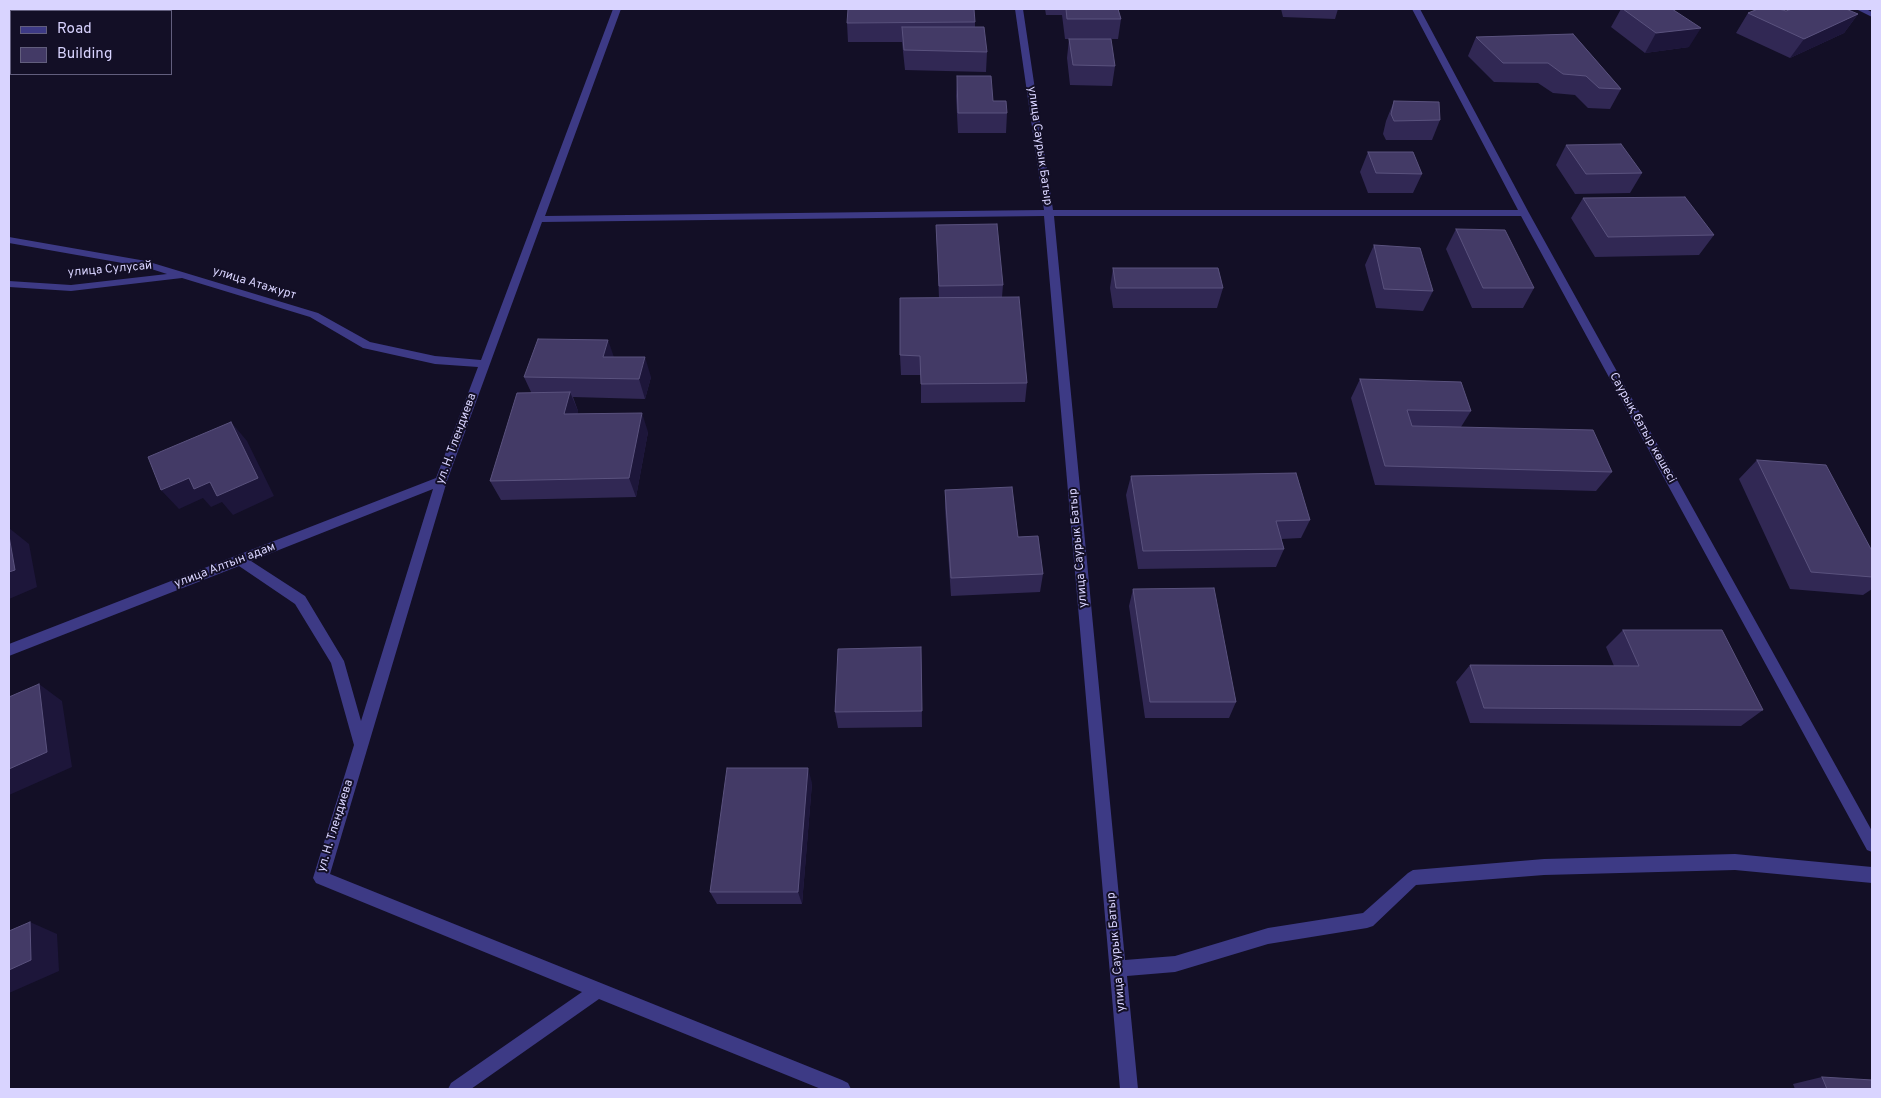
<!DOCTYPE html>
<meta charset="utf-8">
<style>
body{margin:0}
#map{position:relative;width:1881px;height:1098px;overflow:hidden;background:#130f26;font-family:Overpass,sans-serif}
canvas{display:block}
.frame{position:absolute;inset:0;border:10px solid #d9d4ff;pointer-events:none}
.legend{position:absolute;left:10px;top:10px;width:162px;height:65px;box-sizing:border-box;background:#130f26;border:1px solid #625e7d;margin:0;padding:6px 9px;list-style:none;font-size:15px;color:#d9d4ff}
.legend li{display:flex;align-items:center;gap:10px;height:25px}
.legend b{width:25px;border:1px solid #625e7d}
</style>
<div id="map">
<canvas width="1881" height="1098"></canvas>
<div class="frame"></div>
<ul class="legend">
<li><b style="height:6px;background:#3d3a85"></b>Road</li>
<li><b style="height:14px;background:#433a66"></b>Building</li>
</ul>
</div>
<script>
const c = document.querySelector('canvas').getContext('2d');
c.lineJoin = 'round';
const shape = rows => new Path2D(rows.map(r => 'M' + r).join(''));
function paint(path, color) { c.fillStyle = color; c.fill(path, 'evenodd'); }
function stroke(path, color, width, dash) { c.strokeStyle = color; c.lineWidth = width; c.lineCap = dash ? 'butt' : 'round'; c.setLineDash(dash || []); c.stroke(path); }
function label(font, color, halo, rows, align = 'center') {
  c.font = font + ' Overpass,sans-serif'; c.lineWidth = 4; c.setLineDash([]); c.textBaseline = 'middle'; c.strokeStyle = halo; c.fillStyle = color; for (const [text, x, y, turn = 0] of rows) {
    c.save(); c.translate(x, y); c.rotate((+turn || 0) * Math.PI / 180); c.textAlign = isNaN(turn) ? turn : align; if (halo) c.strokeText(text, 0, 0); c.fillText(text, 0, 0); c.restore();
  }
}
paint(shape([
 [613,9,621,9,545,216,1044,210,1015,9,1023,9,1053,210,1518,210,1412,9,1420,9,1529,213,1872,831,1872,852,1867,850,1521,216,1054,216,1125,960,1175,956,1268,928,1363,913,1408,873,1413,870,1544,859,1735,854,1872,867,1872,883,1735,870,1544,875,1416,885,1373,926,1367,928,1268,944,1175,972,1127,976,1138,1089,1120,1089,1044,216,542,222,447,481,330,874,842,1080,848,1083,851,1089,821,1089,599,999,471,1089,448,1089,451,1083,582,992,316,883,313,878,354,745,331,663,295,604,239,566,9,656,9,644,436,478,478,367,435,364,363,348,310,317,182,278,71,291,9,287,9,281,71,285,167,274,145,267,9,243,9,237,146,261,318,313,370,342,435,356,481,360,613,9],
 [433,489,361,721,344,661,305,596,251,561,433,489],
 [1856,9,1866,9,1872,12,1872,17,1856,9]
]), '#3d3a85');
paint(shape([
 [1045,9,1118,9,1121,19,1118,39,1078,39,1115,66,1112,86,1070,85,1067,58,1069,39,1065,39,1062,15,1046,15],
 [1281,9,1338,9,1335,19,1283,17],
 [1621,9,1672,9,1689,47,1645,53,1611,27],
 [1786,11,1858,14,1844,33,1790,58,1736,33,1748,13],
 [975,22,975,27,987,52,986,72,905,70,902,42,848,42,847,23],
 [1573,34,1621,89,1610,109,1588,108,1575,95,1553,93,1538,83,1494,82,1468,56,1476,37],
 [957,76,993,101,1007,113,1006,133,958,133,956,96],
 [1394,101,1440,120,1432,140,1386,140,1383,134,1386,121],
 [1566,145,1642,173,1630,193,1575,194,1556,165],
 [1368,152,1422,174,1413,193,1368,193,1360,172],
 [1583,198,1714,235,1699,255,1595,257,1571,218],
 [936,225,1003,285,1002,297,1027,383,1025,402,921,403,921,375,901,375,900,355,939,298],
 [1456,229,1534,288,1523,308,1472,308,1446,249],
 [1374,245,1433,291,1423,311,1376,308,1365,265],
 [1113,268,1223,288,1217,308,1113,308,1110,288],
 [614,357,651,377,645,399,573,397,578,411,577,414,648,432,636,497,501,500,490,481,531,392,524,377],
 [1360,379,1471,411,1461,427,1612,472,1596,491,1375,485,1351,398],
 [1757,460,1872,551,1872,589,1863,595,1790,589,1739,479],
 [1131,476,1310,520,1301,538,1281,539,1284,549,1276,567,1138,569,1126,495],
 [945,490,1018,537,1043,574,1040,592,951,596,945,508],
 [1133,589,1236,702,1229,718,1145,718,1129,606],
 [1623,630,1763,710,1741,726,1470,723,1456,682,1470,665,1614,666,1606,647],
 [921,647,922,727,838,728,835,712],
 [812,783,802,904,717,904,710,892],
 [1822,1077,1872,1089,1795,1089,1793,1084]
]), '#312854');
paint(shape([
 [1858,14,1844,33,1790,58,1804,39],
 [1701,28,1689,47,1645,53,1656,33],
 [608,340,615,360,603,357],
 [645,357,651,377,645,399,639,379],
 [570,392,578,411,573,434,564,414],
 [642,413,648,432,636,497,629,478],
 [231,422,247,441,274,496,233,515,222,502,211,507,203,498,179,509,161,490,189,478,210,482],
 [9,528,29,544,37,587,9,599],
 [39,684,62,701,72,767,9,795,9,769],
 [808,768,812,783,802,904,798,892],
 [30,922,57,934,59,971,9,993,9,970]
]), '#1d163a');
const building = shape([
 [848,9,974,9,975,22,847,23,848,9],
 [1066,9,1118,9,1121,19,1067,19,1066,9],
 [1623,9,1672,9,1701,28,1656,33,1623,9],
 [1758,9,1779,9,1786,11,1792,9,1846,9,1858,14,1804,39,1748,13,1758,9],
 [902,27,984,27,987,52,904,50,902,27],
 [1573,34,1621,89,1599,88,1586,76,1563,74,1548,63,1503,63,1476,37,1573,34],
 [1069,39,1111,39,1115,66,1073,65,1069,39],
 [957,76,991,76,993,101,1006,101,1007,113,958,113,957,76],
 [1394,101,1439,102,1440,120,1394,121,1391,114,1394,101],
 [1621,144,1642,173,1586,174,1566,145,1621,144],
 [1368,152,1413,152,1422,174,1376,173,1368,152],
 [1685,197,1714,235,1608,237,1583,198,1685,197],
 [997,224,1003,285,939,286,936,225,997,224],
 [1456,229,1505,230,1534,288,1483,288,1456,229],
 [1374,245,1420,248,1433,291,1384,289,1374,245],
 [1113,268,1218,268,1223,288,1116,288,1113,268],
 [1019,297,1027,383,921,384,920,356,900,355,900,298,1019,297],
 [538,339,608,340,603,357,645,357,639,379,524,377,538,339],
 [1360,379,1461,382,1471,411,1407,410,1412,426,1593,430,1612,472,1385,466,1360,379],
 [570,392,564,414,642,413,629,478,490,481,517,393,570,392],
 [231,422,258,478,217,496,210,482,194,489,189,478,161,490,148,457,231,422],
 [1757,460,1826,465,1872,551,1872,577,1811,572,1757,460],
 [1296,473,1310,520,1276,521,1284,549,1143,551,1131,476,1296,473],
 [1012,487,1018,537,1038,536,1043,574,951,578,945,490,1012,487],
 [9,536,15,570,9,572,9,536],
 [1214,588,1236,702,1150,702,1133,589,1214,588],
 [1623,630,1722,630,1763,710,1484,708,1470,665,1639,666,1623,630],
 [921,647,922,711,835,712,838,649,921,647],
 [39,684,47,752,9,769,9,697,39,684],
 [727,768,808,768,798,892,710,892,727,768],
 [30,922,31,960,9,970,9,931,30,922],
 [1822,1077,1872,1080,1872,1089,1827,1089,1822,1077]
]);
paint(building, '#433a66');
stroke(building, '#5a527e', 1);
label('12px', '#d9d4ff', '#130f26', [
 ["улица Саурык Батыр",1039,146,82],
 ["улица Сулусай",110,270,-5],
 ["улица Атажурт",254,284,17],
 ["Саурық батыр көшесі",1642,428,61],
 ["ул. Н. Тлендиева",457,439,-70],
 ["улица Саурык Батыр",1079,548,-95],
 ["улица Алтын адам",225,566,-21],
 ["ул. Н. Тлендиева",336,826,-73],
 ["улица Саурык Батыр",1117,952,-95]
]);
</script>
